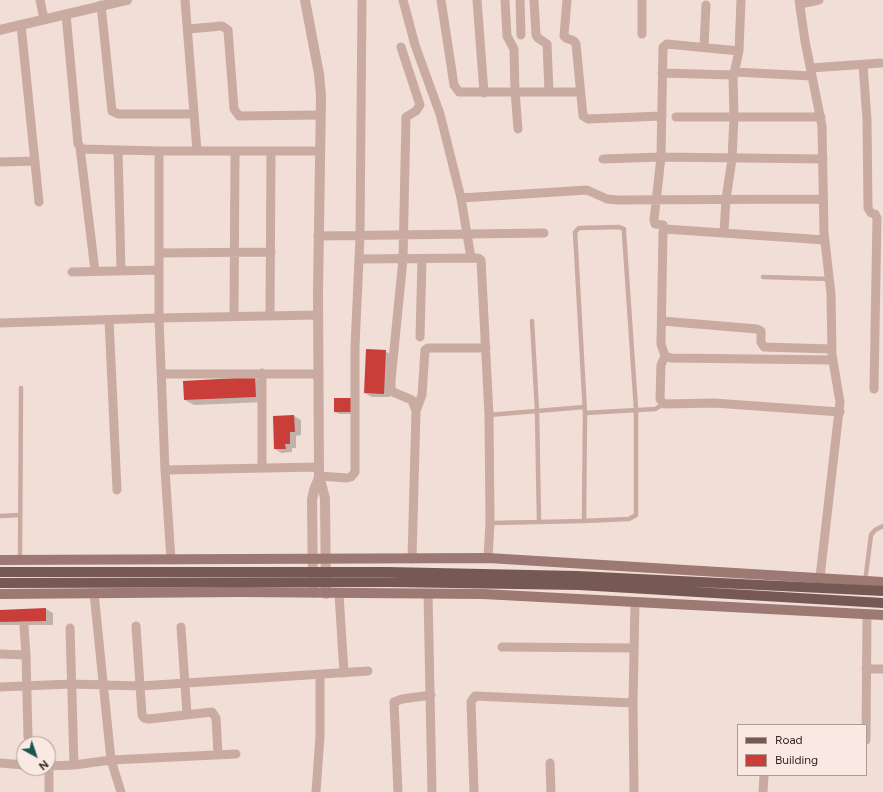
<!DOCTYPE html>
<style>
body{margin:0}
#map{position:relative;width:883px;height:792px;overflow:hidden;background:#f1ded6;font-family:Figtree,sans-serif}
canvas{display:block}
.legend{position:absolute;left:737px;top:724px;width:130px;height:52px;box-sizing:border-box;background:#f9e9e2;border:1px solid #aa9b96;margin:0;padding:5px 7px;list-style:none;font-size:12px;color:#332624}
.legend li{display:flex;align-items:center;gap:8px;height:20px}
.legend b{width:20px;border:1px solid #aa9b96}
.north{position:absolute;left:16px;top:736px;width:40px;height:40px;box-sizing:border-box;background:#f9e9e2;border:1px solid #aa9b96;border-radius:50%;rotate:140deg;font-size:11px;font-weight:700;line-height:16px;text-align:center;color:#332624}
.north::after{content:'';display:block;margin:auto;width:14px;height:18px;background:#19564d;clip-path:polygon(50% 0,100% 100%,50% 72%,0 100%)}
</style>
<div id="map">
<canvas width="883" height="792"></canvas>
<ul class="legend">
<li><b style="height:5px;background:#765955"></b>Road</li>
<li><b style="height:11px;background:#ca3e3a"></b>Building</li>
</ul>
<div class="north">N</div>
</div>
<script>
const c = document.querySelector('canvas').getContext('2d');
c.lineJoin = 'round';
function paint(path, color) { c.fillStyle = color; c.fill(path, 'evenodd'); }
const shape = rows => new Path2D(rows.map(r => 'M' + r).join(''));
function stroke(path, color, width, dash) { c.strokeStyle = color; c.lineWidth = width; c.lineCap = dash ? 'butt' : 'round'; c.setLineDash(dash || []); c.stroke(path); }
paint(shape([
 [385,351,392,355,390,397,372,397,365,393],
 [255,378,264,384,265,402,194,405,185,400],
 [351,399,356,414,339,414,335,412],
 [294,416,301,420,301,435,296,436,296,448,292,448,292,452,281,453,275,449,274,417],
 [46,609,53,613,53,625,0,625,0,611]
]), '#0003');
paint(shape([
 [366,349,386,350,384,394,364,393],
 [255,377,256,397,184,400,183,381],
 [334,398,352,398,352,412,334,412],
 [294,415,295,432,290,432,290,444,285,444,286,449,274,449,273,416],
 [46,608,46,621,0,622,0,610]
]), '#ca3e3a');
stroke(shape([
 [763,277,830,279],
 [532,321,537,411,539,522],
 [585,413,655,409,664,404],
 [489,415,584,407],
 [0,516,20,515],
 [490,523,539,522,584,521,629,519,636,515,636,409,624,233,624,229,619,227,579,228,575,232,585,413,584,521],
 [20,560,21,388],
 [865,582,871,535,875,530,883,526]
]), '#c9aba2', 4.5);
stroke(shape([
 [40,0,44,19],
 [185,0,197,151],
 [403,0,415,45,440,114,461,198,471,258],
 [441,0,454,85,459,92,580,92],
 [477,0,484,93],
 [505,0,507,36,514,49,515,91,518,129],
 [520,0,521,35],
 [534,0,536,35,538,38,547,44,549,92],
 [567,0,564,36,566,38,574,41,576,44,583,116,588,119,662,116],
 [799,0,805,41,822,126,824,233,831,294,832,355,840,402,820,577],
 [800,4,819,0],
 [101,5,112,111,118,114,194,114],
 [66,14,78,144,82,149,159,151,320,151],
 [21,25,39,202],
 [188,29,222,26,228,30,234,109,239,116,320,115],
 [642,34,642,0],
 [401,47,420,105,416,111,406,117,403,259,391,380,391,388,393,392,412,400,416,411,412,559],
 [704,47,706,5],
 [863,65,867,120,868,208,871,213,875,214,877,218,874,389],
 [811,68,881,63],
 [734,72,812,76],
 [662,73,733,75],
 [676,117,821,117],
 [80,147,95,271],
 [118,150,121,270],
 [159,151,159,318,165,470,171,560],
 [603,159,661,157,823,159],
 [0,162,35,161],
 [461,198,587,190,607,199,617,200,823,199],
 [664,230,663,225,655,224,654,220,661,157,663,47,667,44,739,51],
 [724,232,726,199,732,159,734,117,733,78,739,51,741,0],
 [318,236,544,233],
 [825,240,665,229,663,232,661,344,665,356,671,358,833,360],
 [159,253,271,252],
 [359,259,478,258,481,260,489,415,490,523,488,558],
 [72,272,159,270],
 [234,316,235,152],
 [270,316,271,152],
 [109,320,117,490],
 [662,321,757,329,761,331,761,342,764,347,832,349],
 [0,323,159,318,318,315],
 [420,337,422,259],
 [665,356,661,365,660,399,664,404,714,403,840,412],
 [262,373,262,468],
 [162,374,318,374],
 [416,411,422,395,425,350,428,348,486,348],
 [165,470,319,467],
 [319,476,347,478,351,477,355,472,355,347,360,237,362,0],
 [94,593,111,760,121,792],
 [339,594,344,673],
 [428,594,432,792],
 [24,626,26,655,28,737],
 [136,626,142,715,144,718,149,719,212,712,216,718,218,754],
 [181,627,187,714],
 [70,628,74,765],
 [502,647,634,648],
 [0,654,26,655],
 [866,669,883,669],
 [0,687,71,684,141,686,368,671],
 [866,740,867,614],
 [0,763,24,765],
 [550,763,551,792],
 [48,766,74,765,111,760,236,754],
 [49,766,49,792],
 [316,792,320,736,320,675],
 [398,792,394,702,402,699,431,695],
 [474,792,471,702,475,696,633,703],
 [634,792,633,703,635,602],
 [763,792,764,775]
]), '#c9aba2', 9);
stroke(shape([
 [305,0,319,74,321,96,318,292,319,476,325,498,326,594],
 [0,30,127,0],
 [313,593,312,500,314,490,319,478]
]), '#c9aba2', 10);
stroke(shape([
 [0,560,488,558,883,582],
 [0,594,240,592,483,594,883,615]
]), '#9d7973', 10);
stroke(shape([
 [0,572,388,572,577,576,883,591],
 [0,583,390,582,579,585,883,603]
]), '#765955', 10);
</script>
